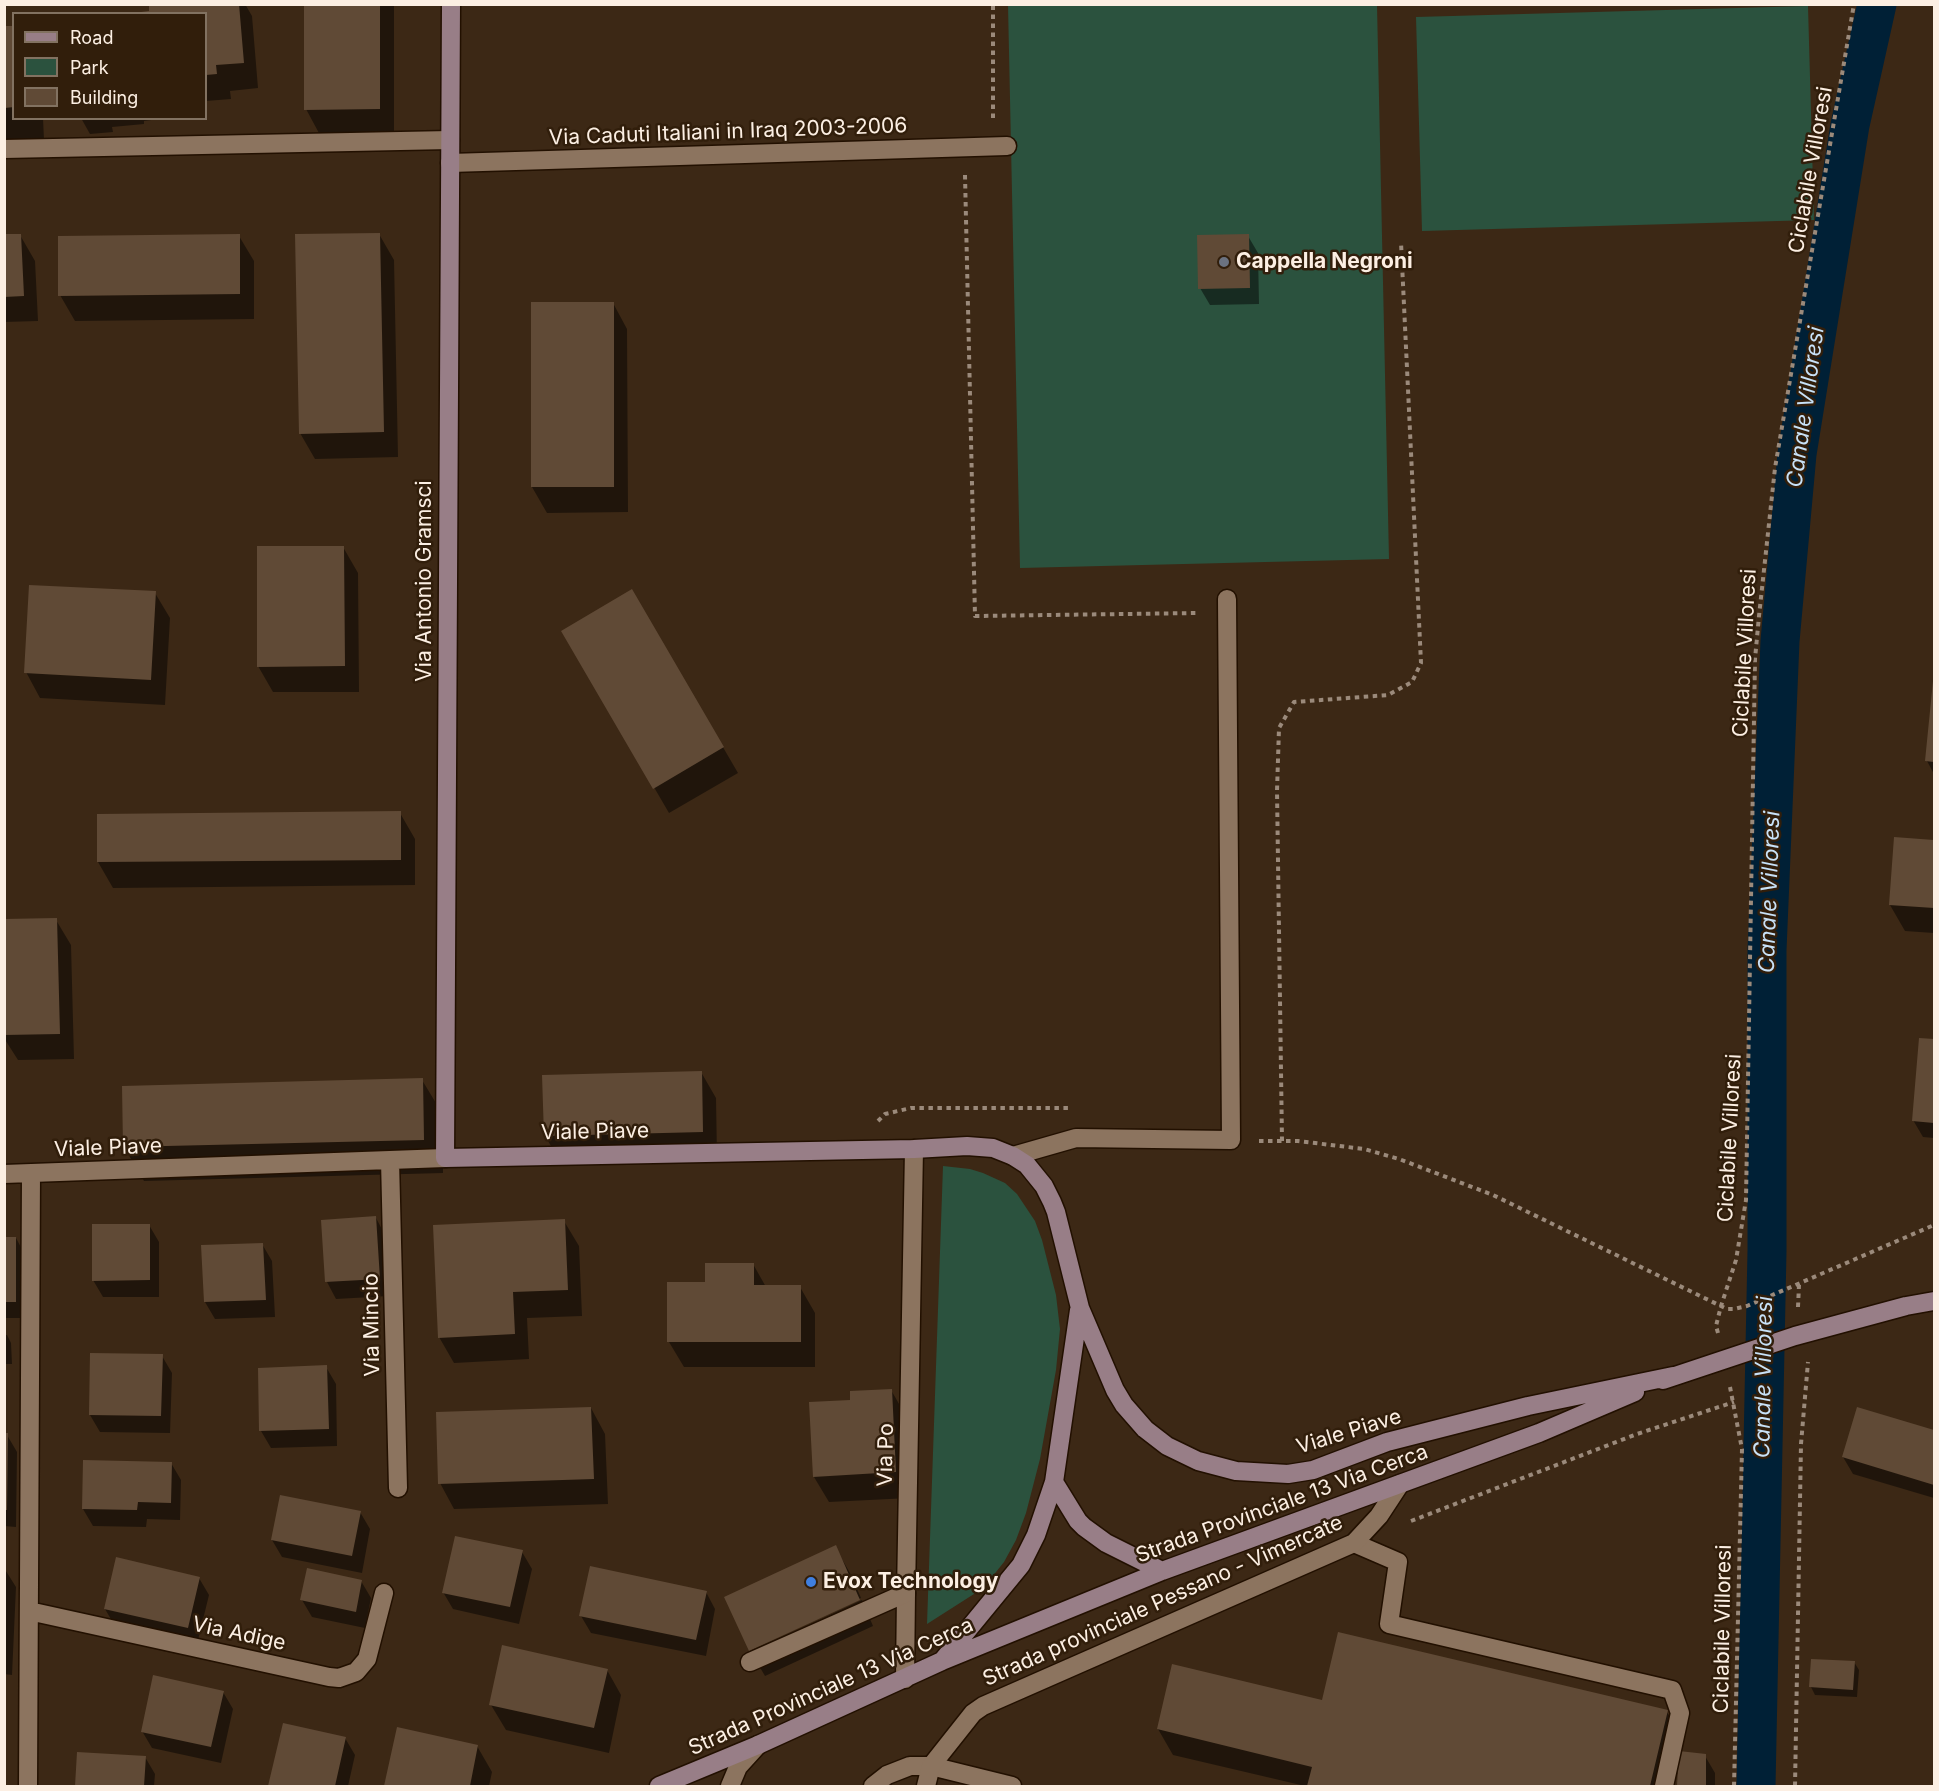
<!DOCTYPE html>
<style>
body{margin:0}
#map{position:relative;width:1939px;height:1791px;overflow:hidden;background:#3c2815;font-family:Inter,sans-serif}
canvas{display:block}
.frame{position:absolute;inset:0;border:6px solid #fcefe3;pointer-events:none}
.legend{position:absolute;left:12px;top:12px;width:195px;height:108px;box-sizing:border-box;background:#311e0b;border:2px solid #827261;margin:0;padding:8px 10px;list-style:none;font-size:18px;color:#fcefe3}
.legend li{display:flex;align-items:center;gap:12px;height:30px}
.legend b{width:30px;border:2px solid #827261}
</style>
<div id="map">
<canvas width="1939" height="1791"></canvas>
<div class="frame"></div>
<ul class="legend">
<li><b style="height:8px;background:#987e87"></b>Road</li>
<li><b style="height:16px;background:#2b523e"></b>Park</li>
<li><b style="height:16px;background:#604a36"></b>Building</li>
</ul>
</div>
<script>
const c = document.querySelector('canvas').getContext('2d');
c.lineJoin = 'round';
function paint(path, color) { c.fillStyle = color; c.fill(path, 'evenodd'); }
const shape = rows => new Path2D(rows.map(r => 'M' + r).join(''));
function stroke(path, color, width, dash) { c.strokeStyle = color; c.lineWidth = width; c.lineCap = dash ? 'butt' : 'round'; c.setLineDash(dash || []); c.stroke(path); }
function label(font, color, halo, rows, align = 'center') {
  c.font = font + ' Inter,sans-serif'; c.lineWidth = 5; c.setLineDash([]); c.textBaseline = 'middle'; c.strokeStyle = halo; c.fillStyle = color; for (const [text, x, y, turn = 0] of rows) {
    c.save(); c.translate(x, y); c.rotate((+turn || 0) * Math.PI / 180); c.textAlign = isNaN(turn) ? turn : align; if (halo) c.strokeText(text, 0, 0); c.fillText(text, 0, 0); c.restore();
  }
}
paint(shape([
 [1008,5,1377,5,1389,559,1020,568],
 [1808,6,1814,220,1422,231,1416,17],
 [943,1166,970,1169,983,1173,1005,1183,1017,1194,1035,1221,1042,1240,1056,1295,1060,1329,1056,1370,1040,1459,1026,1513,1016,1540,1004,1562,992,1577,974,1594,927,1624]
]), '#2b523e');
paint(shape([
 [181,4,245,4,252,16,258,88,230,91,231,99,206,101,206,14,139,14,151,12],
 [305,4,394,4,394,134,320,135,306,109],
 [14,27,14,118,43,118,44,140,4,142,4,28],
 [81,118,166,118,144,121,144,124,112,127,113,132,90,134],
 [379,234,394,260,398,457,315,459,300,433],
 [20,235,35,261,38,321,4,322,4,236],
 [239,236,254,261,254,319,75,321,60,295],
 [1248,236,1258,253,1259,304,1210,305,1200,288],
 [613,303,627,329,628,512,547,513,532,487,532,304],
 [343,547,358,573,359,692,273,692,258,666],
 [632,591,738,773,669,813,563,631],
 [155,593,170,618,165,705,40,698,26,672],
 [1934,680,1934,774,1927,761],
 [400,813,415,839,415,885,113,888,98,862,98,815],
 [1895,839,1934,841,1934,933,1905,931,1890,905],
 [56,920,71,945,74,1059,18,1060,4,1038,4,921],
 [1921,1039,1934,1040,1934,1138,1923,1137,1913,1120],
 [701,1072,716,1098,717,1157,560,1161,545,1136],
 [422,1080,442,1113,443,1173,144,1181,124,1147],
 [376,1218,385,1235,389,1296,336,1299,327,1282],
 [564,1221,579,1246,582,1316,527,1318,529,1359,454,1363,439,1337],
 [149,1225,159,1242,159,1297,103,1297,93,1280],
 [4,1238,16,1238,25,1255,25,1318,4,1318],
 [262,1244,272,1261,275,1317,215,1319,205,1302],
 [753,1264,766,1287,800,1287,815,1313,815,1367,684,1367,669,1342,707,1284],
 [4,1335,7,1335,11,1343,12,1364,4,1364],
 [162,1356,172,1373,170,1433,100,1432,90,1415],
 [326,1367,336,1384,337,1446,271,1448,261,1431],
 [891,1390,906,1416,910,1498,829,1502,814,1477],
 [591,1408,605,1434,608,1504,454,1509,440,1483],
 [1858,1408,1934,1431,1934,1498,1853,1474,1843,1457],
 [4,1435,7,1435,17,1452,16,1527,4,1526],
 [171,1463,181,1480,180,1520,147,1519,146,1527,93,1526,83,1509],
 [360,1512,370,1529,362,1573,282,1557,272,1540],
 [835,1547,850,1573,861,1598,750,1649],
 [522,1552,532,1569,519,1624,453,1609,443,1592],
 [4,1568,16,1587,12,1675,4,1674],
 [199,1578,209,1595,197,1644,115,1626,105,1609],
 [361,1581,371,1598,365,1628,312,1617,302,1600],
 [706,1592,715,1609,706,1656,591,1633,581,1616],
 [862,1600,873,1626,765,1676,751,1652],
 [1854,1662,1859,1670,1857,1697,1815,1695,1811,1687],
 [607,1670,621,1695,609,1753,506,1730,491,1705],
 [223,1692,233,1709,221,1763,152,1748,142,1731],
 [1323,1702,1667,1712,1682,1737,1670,1786,1305,1786,1173,1755,1158,1729],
 [284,1725,345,1738,355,1755,348,1786,270,1786],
 [398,1729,477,1746,492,1772,489,1786,386,1786],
 [1680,1752,1705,1756,1715,1773,1715,1786,1679,1786],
 [78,1753,145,1757,155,1774,154,1786,76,1786]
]), '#0007');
stroke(shape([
 [1756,1786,1767,1251,1767,950,1780,641,1797,454,1850,125,1877,4]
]), '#002036', 39);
paint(shape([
 [165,4,239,4,244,63,216,65,217,74,206,75,206,14,141,14,141,12,149,11,149,6],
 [304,4,380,4,380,109,304,110],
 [5,26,14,26,14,107,5,108],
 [380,233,384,432,299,434,295,234],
 [4,234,21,234,24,296,4,297],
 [240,234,240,294,58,296,58,236],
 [1249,234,1250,288,1198,289,1197,235],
 [531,302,614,302,614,487,531,487],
 [257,546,344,546,345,666,257,667],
 [29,585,156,591,151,680,24,673],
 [632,589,724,747,653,789,561,631],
 [1933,681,1934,681,1934,762,1925,761],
 [401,811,401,860,97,862,97,814],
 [1894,837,1934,840,1934,908,1889,905],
 [57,918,60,1034,4,1035,4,919],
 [1919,1038,1934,1039,1934,1123,1912,1121],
 [702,1071,703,1132,544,1136,542,1075],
 [423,1078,424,1140,123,1147,122,1086],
 [376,1216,380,1279,325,1282,321,1220],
 [565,1219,568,1290,513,1292,515,1334,438,1338,433,1225],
 [92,1224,150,1224,150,1280,92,1281],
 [4,1237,16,1237,16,1302,4,1302],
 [263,1243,266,1300,204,1302,201,1245],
 [705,1263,754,1263,754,1285,801,1285,801,1342,667,1342,667,1282,705,1282],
 [90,1353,163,1354,161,1416,89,1415],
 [327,1365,329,1429,259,1431,258,1368],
 [892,1389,896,1472,813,1477,809,1402,850,1400,850,1391],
 [591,1407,594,1479,438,1484,436,1412],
 [1857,1407,1934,1430,1934,1485,1842,1457],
 [4,1433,8,1433,7,1510,4,1510],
 [83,1460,172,1462,171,1503,138,1502,137,1510,82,1509],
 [280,1495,361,1511,352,1556,271,1540],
 [455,1536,523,1550,510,1607,442,1593],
 [836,1545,860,1600,749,1651,724,1597],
 [116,1557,200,1577,188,1628,104,1609],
 [590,1566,707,1591,696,1640,579,1616],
 [307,1568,362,1580,356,1612,300,1600],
 [1338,1632,1668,1710,1650,1786,1307,1786,1312,1767,1157,1729,1172,1664,1322,1700],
 [502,1645,608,1669,594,1728,489,1705],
 [1811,1659,1855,1661,1853,1690,1809,1687],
 [153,1675,224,1691,211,1747,141,1732],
 [283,1723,346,1737,335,1786,268,1786],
 [397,1727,478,1745,470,1786,384,1786],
 [1679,1751,1706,1754,1706,1786,1677,1786],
 [77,1752,146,1756,144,1786,75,1786]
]), '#604a36');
const lane = shape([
 [450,163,1007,146],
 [1013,1156,1076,1138,1231,1140,1227,599],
 [1354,1543,1398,1562,1389,1624,1672,1690,1680,1713,1664,1786],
 [905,1679,906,1593],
 [873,1786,887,1775,910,1766,931,1766,1012,1786]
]);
const street = shape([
 [4,149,450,140],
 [390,1160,398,1488],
 [4,1174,445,1158],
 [29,1611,329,1677,339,1678,356,1672,367,1659,384,1593],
 [750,1662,906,1593,914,1149],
 [28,1786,31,1174],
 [730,1786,738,1767,758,1745],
 [926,1786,931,1766,973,1713,983,1706,1354,1543,1379,1516,1400,1484]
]);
const secondary = shape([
 [451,4,445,1158,914,1149,967,1146,993,1148,1013,1156,1027,1165,1044,1186,1052,1202,1056,1212,1080,1308,1115,1390,1124,1405,1145,1429,1167,1446,1198,1461,1236,1471,1288,1474,1313,1470,1387,1442,1528,1406,1673,1376],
 [1663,1380,1795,1336,1906,1306,1934,1301],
 [1054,1482,1078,1521,1084,1527,1106,1543,1162,1571],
 [943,1660,1021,1565,1036,1535,1054,1482,1079,1310],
 [659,1786,758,1745,942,1661,1162,1571,1539,1433,1635,1392]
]);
stroke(lane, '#221000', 21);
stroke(street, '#221000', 21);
stroke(secondary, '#221000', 21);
stroke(shape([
 [993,118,993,4],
 [965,175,975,616,1199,613],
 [878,1121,885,1114,911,1108,1071,1108],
 [1259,1141,1298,1141,1364,1149,1399,1159,1493,1195,1727,1309,1734,1309,1747,1306,1934,1225],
 [1282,1141,1277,791,1279,728,1294,702,1388,695,1412,682,1421,663,1401,242],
 [1798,1307,1799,1285],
 [1718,1333,1716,1326,1721,1306,1736,1260,1746,1200,1755,659,1759,616,1775,468,1854,4],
 [1730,1387,1742,1449,1734,1786],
 [1411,1521,1637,1434,1734,1402],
 [1795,1786,1801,1444,1808,1362]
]), '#9b8a7b', 4, [4.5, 4.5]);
stroke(lane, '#8c745f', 18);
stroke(street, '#8c745f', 18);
stroke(secondary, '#987e87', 18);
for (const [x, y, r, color] of [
 [1224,262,6,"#6b7280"],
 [811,1582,6,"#3f7fe0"]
]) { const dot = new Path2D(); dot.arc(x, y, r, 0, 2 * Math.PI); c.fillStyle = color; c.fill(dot); stroke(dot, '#311e0b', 2); }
label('21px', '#fcefe3', '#311e0b', [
 ["Via Caduti Italiani in Iraq 2003-2006",728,132,-2],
 ["Ciclabile Villoresi",1811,170,-80],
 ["Via Antonio Gramsci",425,581,-90],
 ["Ciclabile Villoresi",1745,653,-87],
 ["Viale Piave",595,1132,-1],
 ["Ciclabile Villoresi",1730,1138,-87],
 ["Viale Piave",108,1148,-2],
 ["Via Mincio",372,1325,-91],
 ["Viale Piave",1349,1432,-17],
 ["Via Po",886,1455,-89],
 ["Strada Provinciale 13 Via Cerca",1282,1504,-20],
 ["Strada provinciale Pessano - Vimercate",1163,1601,-24],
 ["Ciclabile Villoresi",1723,1629,-89],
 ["Via Adige",239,1634,12],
 ["Strada Provinciale 13 Via Cerca",831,1687,-24]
]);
label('bold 21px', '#fcefe3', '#311e0b', [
 ["Cappella Negroni",1236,262],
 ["Evox Technology",823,1582]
], 'left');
label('italic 22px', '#c8e2f8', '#311e0b', [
 ["Canale Villoresi",1806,407,-82],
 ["Canale Villoresi",1770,892,-88],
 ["Canale Villoresi",1764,1377,-89]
]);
</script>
